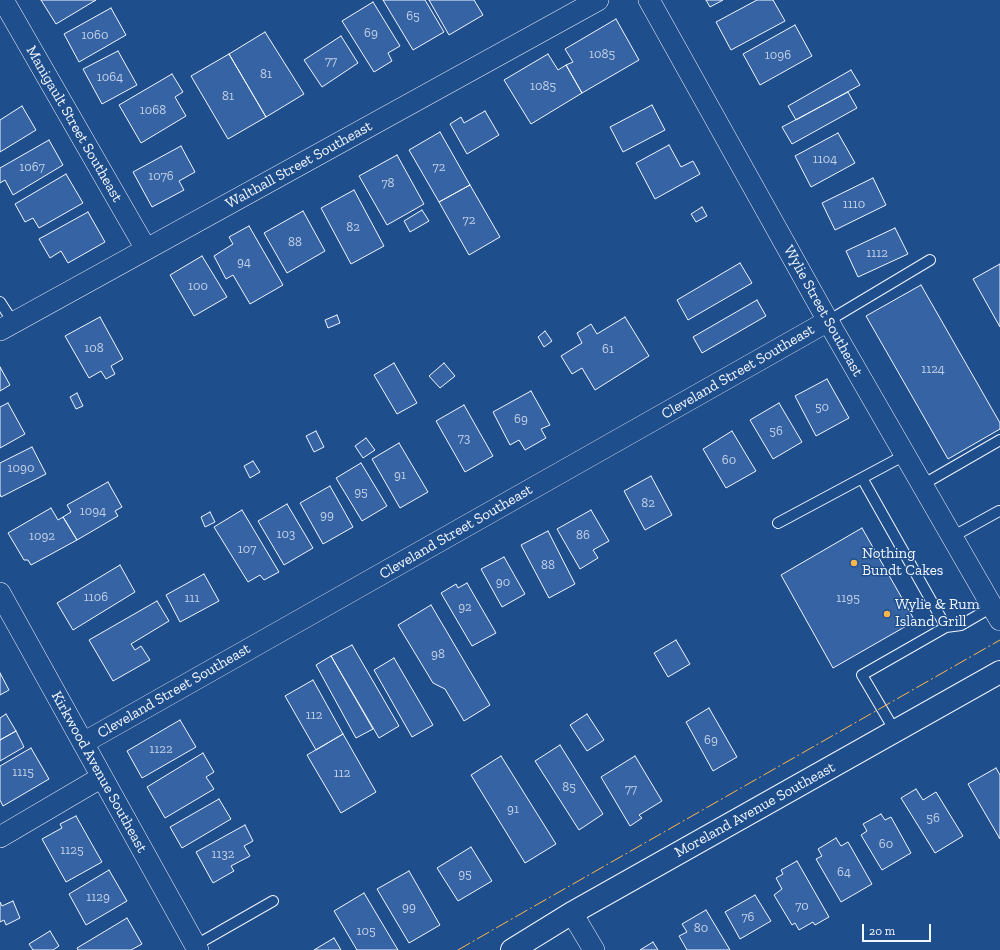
<!DOCTYPE html>
<style>
body{margin:0}
#map{position:relative;width:1000px;height:950px;overflow:hidden;background:#1f4e8c;font-family:"Zilla Slab",serif}
canvas{display:block}
.scale{position:absolute;left:862px;top:924px;width:69px;height:18px;box-sizing:border-box;border:2px solid #f2f6ff;border-top:0;padding-left:5px;font-size:12px;line-height:14px;white-space:nowrap;color:#f2f6ff;-webkit-text-stroke:3px #1f4e8c;paint-order:stroke}
</style>
<div id="map">
<canvas width="1000" height="950"></canvas>
<div class="scale">20 m</div>
</div>
<script>
const c = document.querySelector('canvas').getContext('2d');
c.lineJoin = 'round';
function paint(path, color) { c.fillStyle = color; c.fill(path, 'evenodd'); }
const shape = rows => new Path2D(rows.map(r => 'M' + r).join(''));
function stroke(path, color, width, dash) { c.strokeStyle = color; c.lineWidth = width; c.lineCap = dash ? 'butt' : 'round'; c.setLineDash(dash || []); c.stroke(path); }
function label(font, color, halo, rows, align = 'center') {
  c.font = font + ' "Zilla Slab",serif'; c.lineWidth = 3; c.setLineDash([]); c.textBaseline = 'middle'; c.strokeStyle = halo; c.fillStyle = color; for (const [text, x, y, turn = 0] of rows) {
    c.save(); c.translate(x, y); c.rotate((+turn || 0) * Math.PI / 180); c.textAlign = isNaN(turn) ? turn : align; if (halo) c.strokeText(text, 0, 0); c.fillText(text, 0, 0); c.restore();
  }
}
const building = shape([
 [41,0,96,0,56,24,41,0],
 [383,0,425,0,444,32,413,50,383,0],
 [429,0,474,0,483,15,449,35,429,0],
 [706,0,723,0,710,7,706,0],
 [757,0,773,0,785,21,731,50,716,22,757,0],
 [373,2,400,46,388,53,392,61,374,72,342,21,373,2],
 [111,8,126,35,79,62,64,34,111,8],
 [616,19,639,60,582,93,566,65,573,62,565,49,616,19],
 [795,25,812,56,760,85,743,54,795,25],
 [265,32,304,94,266,117,229,54,265,32],
 [341,36,358,63,322,87,304,60,341,36],
 [118,51,137,85,102,104,83,69,118,51],
 [229,54,266,117,228,139,191,76,229,54],
 [548,54,558,70,566,65,582,93,531,124,504,80,548,54],
 [851,70,860,85,796,120,788,106,851,70],
 [172,74,183,92,175,97,186,116,141,143,119,105,172,74],
 [848,92,857,108,792,144,782,127,848,92],
 [652,105,665,130,623,152,610,127,652,105],
 [22,106,36,130,0,152,0,120,22,106],
 [485,111,499,135,467,154,450,124,461,117,464,123,485,111],
 [440,132,470,185,439,202,409,150,440,132],
 [838,133,855,163,811,187,795,156,838,133],
 [49,140,63,165,13,195,5,180,0,183,0,168,49,140],
 [669,145,681,167,693,161,700,174,655,199,636,163,669,145],
 [181,146,195,172,179,181,184,190,152,207,133,172,181,146],
 [397,155,424,204,387,225,359,176,397,155],
 [66,174,83,203,39,228,33,218,25,222,15,204,66,174],
 [873,178,886,205,835,230,822,203,873,178],
 [470,185,500,237,469,255,439,202,470,185],
 [354,190,384,246,351,264,321,208,354,190],
 [702,207,707,216,696,222,691,214,702,207],
 [422,210,429,221,410,232,404,221,422,210],
 [303,211,325,251,287,273,264,233,303,211],
 [88,212,105,242,68,263,61,251,50,258,39,239,88,212],
 [249,226,283,285,250,304,233,275,226,279,214,256,233,244,229,237,249,226],
 [895,228,908,254,858,277,846,251,895,228],
 [202,256,227,297,194,316,170,275,202,256],
 [740,263,752,283,688,320,677,300,740,263],
 [1000,264,1000,327,973,279,1000,264],
 [921,285,1000,423,1000,429,948,459,866,316,921,285],
 [757,300,766,316,702,353,693,337,757,300],
 [337,315,340,323,328,328,325,320,337,315],
 [100,317,123,359,111,366,115,374,106,379,101,371,89,378,65,336,100,317],
 [625,317,649,356,595,390,582,368,572,374,561,356,582,343,577,333,591,324,597,334,625,317],
 [545,331,552,341,544,347,538,337,545,331],
 [394,363,417,403,397,414,374,375,394,363],
 [444,363,455,376,440,388,429,376,444,363],
 [0,367,10,385,0,391,0,367],
 [827,379,849,418,816,436,795,396,827,379],
 [531,391,550,425,541,429,546,438,525,450,519,440,510,445,493,412,531,391],
 [77,393,83,406,76,409,70,397,77,393],
 [8,403,25,434,0,448,0,407,8,403],
 [779,403,802,442,773,459,750,420,779,403],
 [464,405,493,456,465,472,436,421,464,405],
 [316,431,324,447,314,452,306,436,316,431],
 [732,431,756,471,726,488,703,449,732,431],
 [366,438,375,450,363,458,355,446,366,438],
 [399,443,428,492,400,508,372,459,399,443],
 [32,447,46,474,1,497,0,494,0,463,32,447],
 [253,461,260,472,250,478,244,466,253,461],
 [361,463,387,506,362,521,336,478,361,463],
 [651,476,672,515,645,530,624,491,651,476],
 [108,482,122,507,115,511,118,516,77,540,63,517,71,512,67,505,108,482],
 [330,486,353,527,323,544,300,503,330,486],
 [287,504,313,548,284,565,258,521,287,504],
 [51,508,58,520,63,517,77,540,31,565,28,560,24,560,8,533,51,508],
 [242,510,279,572,264,580,260,575,248,582,214,527,242,510],
 [591,510,609,541,593,550,598,558,580,569,557,529,591,510],
 [210,512,215,522,205,527,201,517,210,512],
 [862,528,915,621,833,668,781,575,862,528],
 [548,531,575,584,549,598,521,545,548,531],
 [504,557,525,594,502,607,481,569,504,557],
 [120,565,135,592,73,630,57,603,120,565],
 [204,574,219,601,180,622,166,595,204,574],
 [467,583,496,633,472,646,441,593,456,584,458,588,467,583],
 [157,601,169,621,131,644,135,650,141,646,150,660,113,681,89,640,157,601],
 [431,605,490,705,464,721,445,689,433,683,398,625,431,605],
 [676,640,690,664,668,677,654,653,676,640],
 [352,645,399,726,379,738,331,656,352,645],
 [331,656,373,729,356,738,316,665,331,656],
 [394,658,433,725,412,737,374,670,394,658],
 [0,673,9,690,0,695,0,673],
 [313,680,343,734,316,750,285,696,313,680],
 [709,708,737,757,713,771,686,722,709,708],
 [6,714,16,731,0,740,0,718,6,714],
 [587,714,604,740,587,751,570,725,587,714],
 [180,720,196,747,142,778,127,751,180,720],
 [16,731,24,747,0,761,0,740,16,731],
 [343,734,376,792,341,813,307,755,343,734],
 [560,745,603,814,579,830,535,761,560,745],
 [31,748,49,779,3,806,0,800,0,766,31,748],
 [203,753,214,772,206,777,214,789,165,818,147,787,203,753],
 [501,756,556,844,525,863,471,775,501,756],
 [635,756,662,801,639,815,642,818,630,826,601,777,635,756],
 [996,768,1000,775,1000,839,968,784,996,768],
 [916,789,923,800,936,792,963,836,935,853,901,798,916,789],
 [219,799,231,819,182,848,170,827,219,799],
 [881,814,885,820,891,817,911,853,882,870,861,835,867,831,863,824,881,814],
 [76,816,102,862,66,882,42,839,62,828,60,824,76,816],
 [245,825,253,841,244,846,250,856,231,866,234,871,213,883,196,852,245,825],
 [836,838,841,846,848,842,872,884,841,902,816,859,822,856,818,849,836,838],
 [471,847,492,881,458,901,437,868,471,847],
 [797,861,829,917,815,925,813,922,799,930,795,923,792,925,774,895,782,889,776,878,783,874,781,870,797,861],
 [109,870,127,901,86,925,69,894,109,870],
 [409,871,440,925,409,943,377,889,409,871],
 [364,893,398,950,357,950,334,911,364,893],
 [755,895,771,921,740,939,725,912,755,895],
 [13,901,20,918,6,925,4,920,0,922,0,902,2,906,13,901],
 [706,910,730,950,687,950,679,936,687,932,682,924,706,910],
 [127,918,142,944,131,950,78,950,77,948,127,918],
 [50,931,59,946,53,950,33,950,29,944,50,931],
 [334,938,341,950,314,950,334,938],
 [653,942,658,950,640,950,653,942]
]);
paint(building, '#3563a3');
stroke(building, '#f2f6ff', 1);
const service = shape([
 [0,302,13,322],
 [828,321,930,260],
 [862,478,946,627],
 [922,485,1000,440],
 [778,523,905,455],
 [952,537,999,511],
 [895,731,862,675,946,627,961,625,992,607],
 [196,945,273,901]
]);
const minor = shape([
 [3,0,146,249],
 [649,0,828,321,1000,620],
 [0,330,598,0],
 [0,593,198,950],
 [83,743,828,321],
 [0,837,102,777],
 [572,913,594,950]
]);
const trunk = shape([
 [512,950,572,913,1000,672]
]);
stroke(service, '#f2f6ff', 12);
stroke(minor, '#f2f6ff', 22);
stroke(trunk, '#f2f6ff', 24);
stroke(service, '#1f4e8c', 10);
stroke(minor, '#1f4e8c', 21);
stroke(trunk, '#1f4e8c', 22);
stroke(shape([
 [458,950,503,924,1000,640]
]), '#ffb74d', 1, [14, 3, 2, 3]);
for (const [x, y, r, color] of [
 [854,563,4,"#ffb74d"],
 [887,614,4,"#ffb74d"]
]) { const dot = new Path2D(); dot.arc(x, y, r, 0, 2 * Math.PI); c.fillStyle = color; c.fill(dot); stroke(dot, '#1f4e8c', 1.5); }
label('13px', '#c3d1e8', null, [
 ["65",413,16],
 ["69",371,33],
 ["1060",95,35],
 ["1085",602,54],
 ["1096",778,55],
 ["77",331,61],
 ["81",266,74],
 ["1064",110,77],
 ["1085",543,86],
 ["81",228,96],
 ["1068",153,110],
 ["1104",825,159],
 ["1067",32,167],
 ["72",439,167],
 ["1076",161,176],
 ["78",388,183],
 ["1110",854,204],
 ["72",469,220],
 ["82",353,227],
 ["88",295,242],
 ["1112",877,253],
 ["94",244,262],
 ["100",198,286],
 ["108",94,348],
 ["61",608,349],
 ["1124",933,369],
 ["50",822,407],
 ["69",521,419],
 ["56",776,431],
 ["73",464,438],
 ["60",729,460],
 ["1090",21,468],
 ["91",400,475],
 ["95",361,492],
 ["82",648,503],
 ["1094",93,511],
 ["99",327,515],
 ["103",286,534],
 ["86",583,535],
 ["1092",42,536],
 ["107",247,549],
 ["88",548,565],
 ["90",503,582],
 ["1106",96,597],
 ["111",192,598],
 ["1195",848,598],
 ["92",465,607],
 ["98",438,654],
 ["112",314,715],
 ["69",711,740],
 ["1122",161,749],
 ["1115",23,772],
 ["112",342,773],
 ["85",569,787],
 ["77",631,789],
 ["91",513,809],
 ["56",933,818],
 ["60",886,844],
 ["1125",72,850],
 ["1132",223,854],
 ["64",844,872],
 ["95",465,874],
 ["1129",98,897],
 ["70",802,906],
 ["99",409,907],
 ["76",748,917],
 ["80",701,928],
 ["105",366,931]
]);
label('15px', '#f2f6ff', '#1f4e8c', [
 ["Manigault Street Southeast",74,124,60],
 ["Walthall Street Southeast",299,165,-29],
 ["Wylie Street Southeast",823,311,61],
 ["Cleveland Street Southeast",738,372,-30],
 ["Cleveland Street Southeast",456,532,-30],
 ["Cleveland Street Southeast",174,691,-30],
 ["Kirkwood Avenue Southeast",99,772,61],
 ["Moreland Avenue Southeast",755,810,-29]
]);
label('15px', '#f2f6ff', '#1f4e8c', [
 ["Nothing",862,554],
 ["Bundt Cakes",862,571],
 ["Wylie & Rum",895,605],
 ["Island Grill",895,622]
], 'left');
</script>
